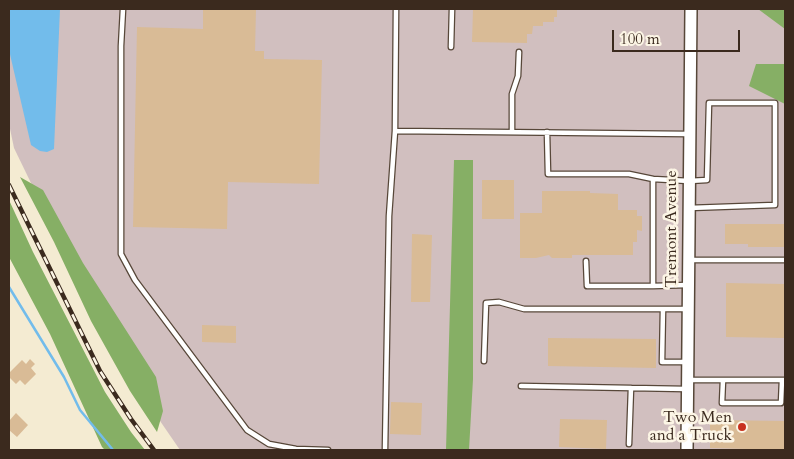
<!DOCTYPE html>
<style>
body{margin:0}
#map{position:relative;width:794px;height:459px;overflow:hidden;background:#f4ebd2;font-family:Cardo,serif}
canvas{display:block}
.frame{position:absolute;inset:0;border:10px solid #3b2a1e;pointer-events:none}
.scale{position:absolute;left:612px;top:30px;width:128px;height:22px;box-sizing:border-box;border:2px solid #3b2a1e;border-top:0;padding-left:6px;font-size:15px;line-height:18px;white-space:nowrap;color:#3b2a1e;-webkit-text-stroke:4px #fcf5e5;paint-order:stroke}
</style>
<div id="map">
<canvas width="794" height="459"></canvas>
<div class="frame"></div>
<div class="scale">100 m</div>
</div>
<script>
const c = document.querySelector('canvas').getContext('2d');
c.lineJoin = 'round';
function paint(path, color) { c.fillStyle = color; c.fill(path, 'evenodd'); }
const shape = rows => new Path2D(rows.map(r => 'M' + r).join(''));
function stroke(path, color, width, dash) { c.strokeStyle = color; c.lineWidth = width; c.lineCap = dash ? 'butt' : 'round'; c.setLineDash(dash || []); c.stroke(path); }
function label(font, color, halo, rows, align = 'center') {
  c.font = font + ' Cardo,serif'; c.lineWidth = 5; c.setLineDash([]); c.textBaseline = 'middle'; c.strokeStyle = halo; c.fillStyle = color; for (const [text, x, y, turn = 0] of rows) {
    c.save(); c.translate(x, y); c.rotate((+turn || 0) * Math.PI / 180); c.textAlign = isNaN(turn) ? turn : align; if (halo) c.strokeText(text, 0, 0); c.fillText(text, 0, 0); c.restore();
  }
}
paint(shape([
 [9,9,785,9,785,450,180,450,114,354,14,148,9,124]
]), '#d1bfbf');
paint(shape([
 [758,9,785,9,785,29],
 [756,64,785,64,785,104,749,86],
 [454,160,473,160,473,379,469,450,446,450],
 [20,177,43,190,83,263,156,377,163,411,157,432,130,391,91,321,54,242],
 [9,200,33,252,105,392,131,432,145,450,105,450,102,447,50,334,9,257]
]), '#86af65');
paint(shape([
 [9,9,60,9,54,149,47,152,40,151,31,145,9,50]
]), '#72bceb');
stroke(shape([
 [9,287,64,377,80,410,113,450]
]), '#72bceb', 2.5);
paint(shape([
 [203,9,256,9,255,51,264,51,264,59,322,60,319,184,228,182,227,229,133,227,137,27,203,29],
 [473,9,557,9,557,17,554,17,554,22,543,22,543,26,533,26,532,34,527,34,527,43,472,42],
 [482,180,514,180,514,219,482,219],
 [542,191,590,191,590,193,618,194,618,210,637,210,637,216,642,216,642,231,637,230,637,242,633,242,633,255,572,255,572,258,552,258,549,255,536,258,520,258,520,213,542,213],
 [725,224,785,224,785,247,748,247,748,244,725,244],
 [412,234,432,235,430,302,411,302],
 [726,283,785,284,785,338,726,337],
 [202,325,236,326,236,343,202,342],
 [548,338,656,339,656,368,548,366],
 [30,359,35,364,31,368,36,374,25,385,20,380,16,384,9,377,9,373,22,360,26,364],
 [391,402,422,403,421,435,390,434],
 [16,413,28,425,17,437,9,430,9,421],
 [560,419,607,420,606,449,559,447],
 [710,420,785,421,785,450,710,448]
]), '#d9bb96');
const service = shape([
 [123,9,121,46,121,254,135,280,247,430,269,444,296,449,328,450],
 [451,47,452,9],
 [395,131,688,134],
 [512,132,512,94,518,76,519,52],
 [547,132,548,174,629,174,653,179],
 [689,260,785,260],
 [586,261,587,286,653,286],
 [687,285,653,286,653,179,689,181,707,180,709,103,775,103,775,205,689,208],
 [663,309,662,362,687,362],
 [484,361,486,303,499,302,524,309,686,309],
 [689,380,785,380],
 [723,380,722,403,781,403,782,380],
 [521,386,686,389],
 [629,444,631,388],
 [385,450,389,216,395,131,396,9]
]);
const tertiary = shape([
 [687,450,691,9]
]);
stroke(service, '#574739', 7);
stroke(tertiary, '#574739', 14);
stroke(service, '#fff', 4.5);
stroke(tertiary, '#fff', 11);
const rail = shape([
 [9,185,100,371,131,419,154,450]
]);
stroke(rail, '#3b2a1e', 4.5);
stroke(rail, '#fcf5e5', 2.5, [8]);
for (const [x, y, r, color] of [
 [742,427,5,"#c8321e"]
]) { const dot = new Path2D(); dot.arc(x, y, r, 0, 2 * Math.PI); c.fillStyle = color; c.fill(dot); stroke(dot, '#fcf5e5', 2); }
label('16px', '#3b2a1e', '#fcf5e5', [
 ["Tremont Avenue",672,229,-90]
]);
label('16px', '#3b2a1e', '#fcf5e5', [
 ["Two Men",732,418],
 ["and a Truck",732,436]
], 'right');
</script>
